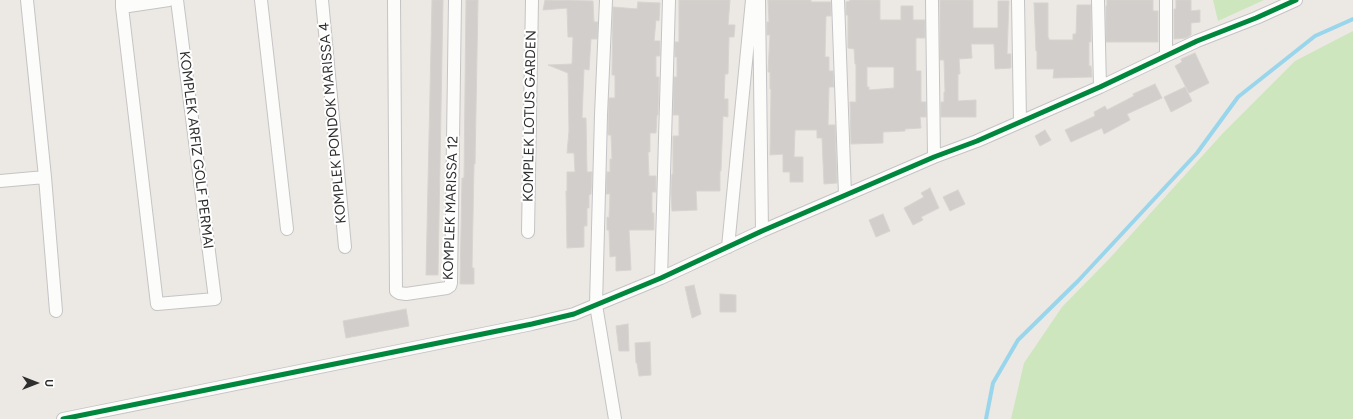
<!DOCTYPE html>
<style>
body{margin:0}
#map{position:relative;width:1353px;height:419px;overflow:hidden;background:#ece8e4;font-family:Figtree,sans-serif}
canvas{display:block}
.north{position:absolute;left:16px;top:363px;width:40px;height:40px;-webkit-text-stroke:3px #fff;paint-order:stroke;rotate:90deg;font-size:11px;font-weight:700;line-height:16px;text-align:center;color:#2e2e2e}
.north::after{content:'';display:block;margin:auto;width:14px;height:18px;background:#2e2e2e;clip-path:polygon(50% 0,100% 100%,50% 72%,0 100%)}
</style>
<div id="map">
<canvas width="1353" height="419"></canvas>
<div class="north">U</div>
</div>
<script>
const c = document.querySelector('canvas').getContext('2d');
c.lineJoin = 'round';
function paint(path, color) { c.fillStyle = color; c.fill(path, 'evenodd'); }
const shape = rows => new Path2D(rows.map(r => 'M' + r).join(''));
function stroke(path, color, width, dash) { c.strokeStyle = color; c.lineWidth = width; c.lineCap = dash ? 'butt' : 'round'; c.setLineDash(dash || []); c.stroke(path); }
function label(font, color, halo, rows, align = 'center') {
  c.font = font + ' Figtree,sans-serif'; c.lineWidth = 4; c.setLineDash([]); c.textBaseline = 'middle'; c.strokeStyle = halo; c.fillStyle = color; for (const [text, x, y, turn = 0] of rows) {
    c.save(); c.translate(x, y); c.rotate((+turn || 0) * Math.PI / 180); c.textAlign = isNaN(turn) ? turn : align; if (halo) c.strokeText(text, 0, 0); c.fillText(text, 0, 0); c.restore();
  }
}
paint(shape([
 [1213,0,1264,0,1218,21],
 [1353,31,1353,419,1011,419,1024,363,1062,307,1109,259,1223,133,1295,61]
]), '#cee6be');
stroke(shape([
 [986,419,993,383,1018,340,1078,281,1197,153,1238,97,1315,36,1353,19]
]), '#99d6ec', 4);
const building = shape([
 [432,0,443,0,438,275,426,275,432,0],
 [466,0,478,0,475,164,474,164,472,268,474,268,474,284,460,284,462,178,464,178,466,0],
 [545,0,593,1,594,22,598,22,597,39,591,39,589,70,584,69,582,118,586,118,587,172,592,172,591,194,589,195,589,208,587,208,587,226,584,226,584,247,567,248,566,191,567,191,567,172,575,172,574,153,567,153,569,131,568,73,548,65,572,64,573,37,568,37,567,8,543,10,545,0],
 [679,0,730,0,728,25,735,25,734,37,729,37,728,74,725,74,724,99,728,99,728,117,723,116,721,171,720,171,720,191,696,191,697,210,672,211,671,192,672,174,673,174,673,136,679,136,679,115,673,115,674,77,677,77,677,57,675,57,675,42,679,42,679,0],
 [768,0,811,0,811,2,831,2,831,16,826,16,825,57,829,57,829,71,833,71,834,87,829,87,828,125,835,125,837,183,824,184,822,138,817,138,817,130,795,130,794,157,803,157,803,182,790,182,790,172,783,172,783,154,770,155,771,89,770,89,770,72,768,72,770,35,767,35,767,22,769,22,768,0],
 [850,0,880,0,880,20,901,20,901,6,913,6,913,20,925,20,925,38,916,38,916,71,921,71,921,102,926,102,926,117,920,117,921,128,905,129,905,131,883,132,883,143,851,144,850,102,856,102,856,64,855,64,854,49,848,48,848,15,846,15,846,2,850,1,850,0],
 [867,67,894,67,894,88,869,90,869,87,867,87,867,67],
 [940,0,973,0,973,28,998,28,998,1,1009,1,1007,54,1011,54,1011,68,995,69,994,44,971,44,972,58,959,59,960,74,958,74,958,101,976,100,976,117,941,117,941,102,944,102,944,92,945,92,944,60,940,60,940,0],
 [1107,0,1153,0,1153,11,1158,11,1158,42,1106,42,1106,6,1107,6,1107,0],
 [1176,0,1191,0,1191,11,1200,10,1200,22,1191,23,1191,35,1186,38,1174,39,1174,9,1176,9,1176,0],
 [638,2,660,3,659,21,656,20,654,41,660,41,660,56,656,56,656,77,659,77,658,115,657,115,656,133,650,133,650,152,648,152,649,176,656,176,656,192,652,192,652,213,654,213,654,230,629,230,631,270,616,271,616,256,610,257,609,230,607,230,607,217,609,218,610,194,606,194,607,172,610,172,610,159,612,159,611,135,608,135,609,98,615,98,615,75,612,75,613,7,637,9,638,2],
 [1034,3,1048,3,1048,38,1049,38,1049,40,1073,40,1073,34,1076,34,1077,5,1091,5,1091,42,1089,42,1089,66,1091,66,1092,77,1053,78,1054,69,1037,69,1037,51,1036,51,1034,3],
 [1195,53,1209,83,1189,93,1175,66,1182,62,1181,59,1195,53],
 [1155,84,1162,98,1127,114,1130,120,1104,134,1102,128,1071,142,1065,130,1095,116,1094,112,1105,106,1107,110,1134,96,1133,94,1155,84],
 [1185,87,1192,101,1171,112,1164,97,1185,87],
 [1045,130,1051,140,1040,146,1035,136,1045,130],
 [930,188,939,208,921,217,923,220,913,225,904,208,924,197,921,193,930,188],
 [958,190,965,204,950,211,943,197,958,190],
 [883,214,890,231,876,237,869,220,883,214],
 [694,285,701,314,692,318,685,287,694,285],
 [720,294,736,295,736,312,720,312,720,294],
 [406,309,409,326,346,338,343,321,406,309],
 [628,324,629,351,619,351,616,326,628,324],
 [650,342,651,375,639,376,637,363,636,363,635,343,650,342]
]);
paint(building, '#d1cecb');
stroke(building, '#d7d4d0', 1);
const minor = shape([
 [122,0,122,7,169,0],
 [261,0,287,229],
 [322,0,345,247],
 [394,0,396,291,399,293,406,294,447,288,450,286,451,283,455,0],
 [606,0,601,115,596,305,615,419],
 [759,0,762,231],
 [838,0,845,195],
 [932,0,934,157],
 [1018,0,1020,121],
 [1098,0,1100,87],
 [1166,0,1166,55],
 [122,7,157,304,215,299,177,0],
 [45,177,56,311],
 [0,181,45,177,27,0],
 [528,232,532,0],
 [728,247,752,0],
 [661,278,669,0],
 [63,419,532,324,574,314,661,278,762,231,934,157,977,141,1100,87,1197,41,1256,18,1296,0]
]);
stroke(minor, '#c5c4c5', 14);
stroke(minor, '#fcfcfb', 12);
stroke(shape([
 [63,419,532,324,574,314,661,278,762,231,934,157,977,141,1100,87,1197,41,1256,18,1296,0]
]), '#00873e', 5);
label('14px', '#2e2e2e', '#fff', [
 ["KOMPLEK LOTUS GARDEN",530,116,-89],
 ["KOMPLEK PONDOK MARISSA 4",333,123,-95],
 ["KOMPLEK ARFIZ GOLF PERMAI",196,150,83],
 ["KOMPLEK MARISSA 12",451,208,-88]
]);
</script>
